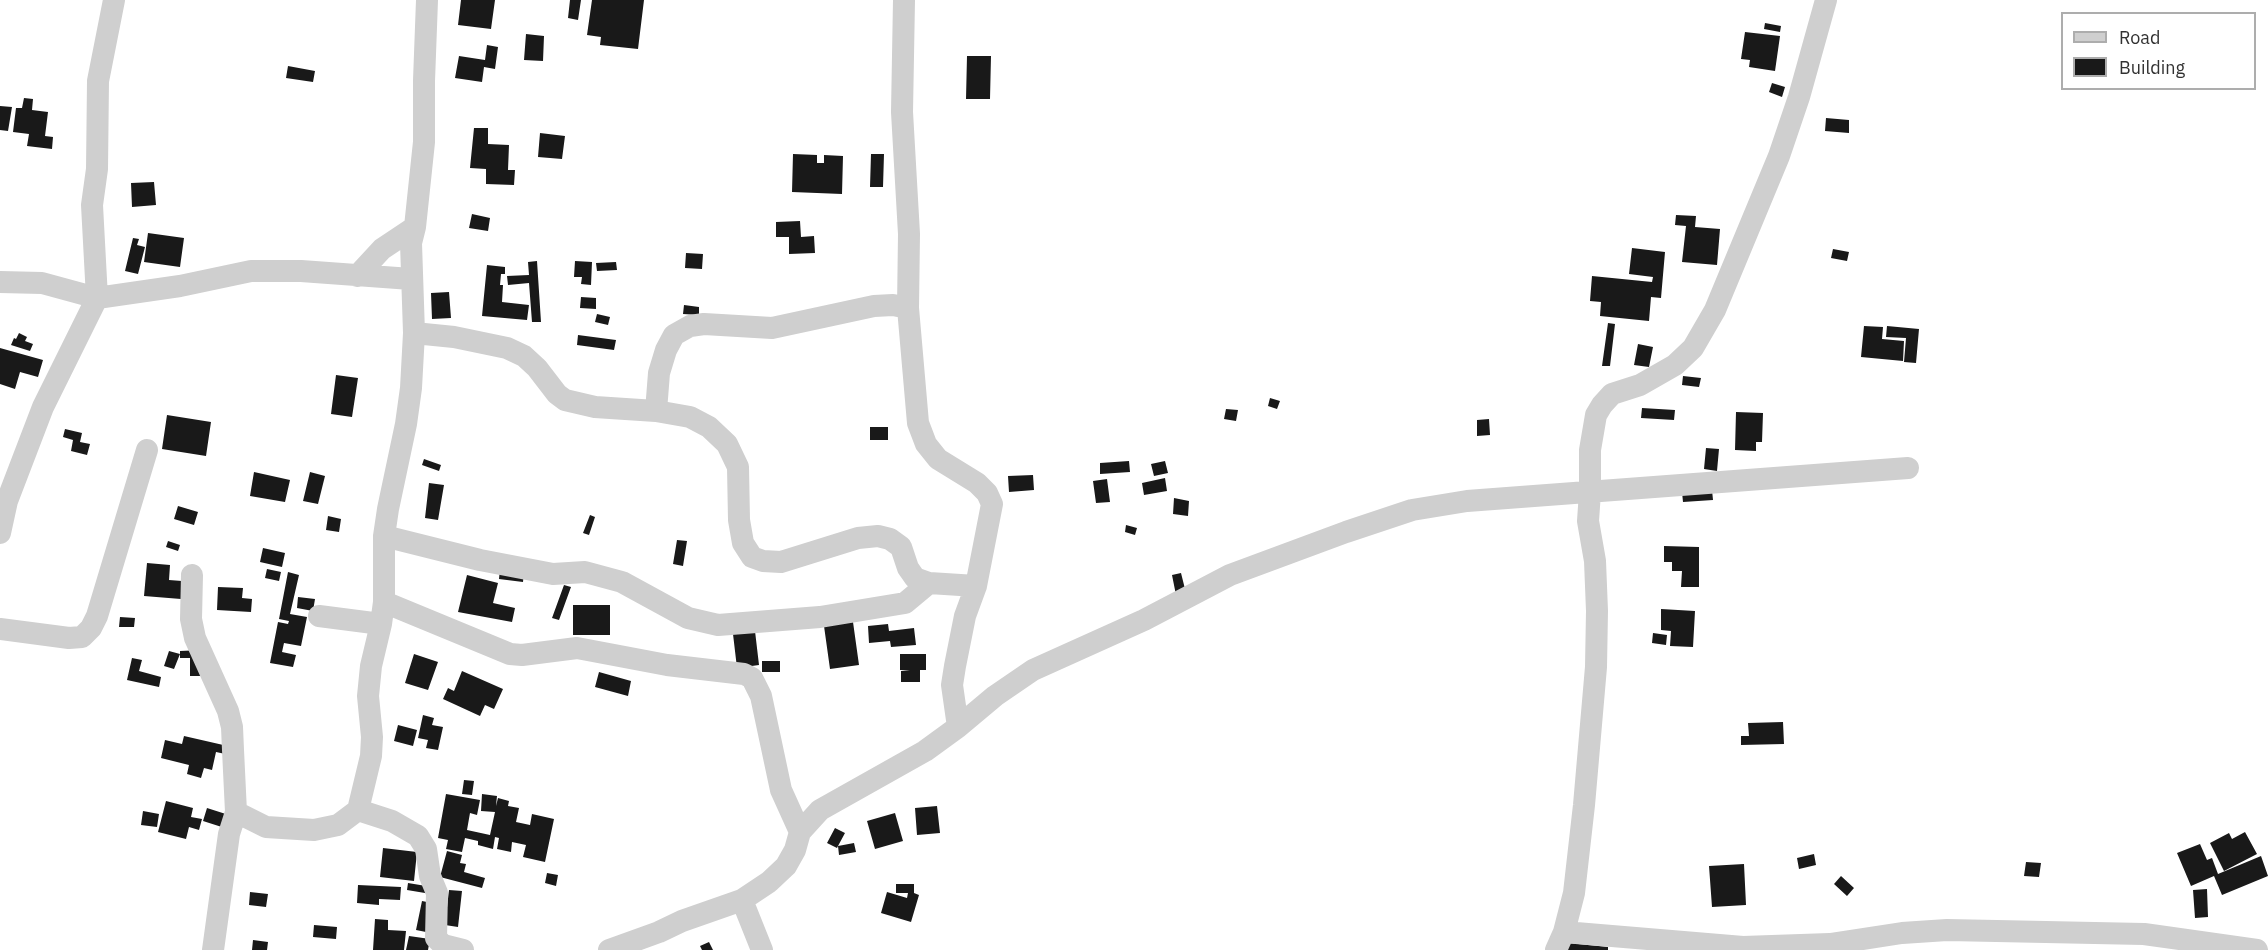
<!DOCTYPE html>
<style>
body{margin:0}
#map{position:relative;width:2268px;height:950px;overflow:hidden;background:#fff;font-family:"IBM Plex Sans",sans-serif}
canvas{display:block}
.legend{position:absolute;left:2061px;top:12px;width:195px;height:78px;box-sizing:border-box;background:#fff;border:2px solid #adadad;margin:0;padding:8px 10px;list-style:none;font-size:18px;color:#323232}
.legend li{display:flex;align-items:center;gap:12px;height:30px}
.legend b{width:30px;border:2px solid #adadad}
</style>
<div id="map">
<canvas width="2268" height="950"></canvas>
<ul class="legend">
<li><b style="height:8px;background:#cfcfcf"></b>Road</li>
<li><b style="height:16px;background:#191919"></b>Building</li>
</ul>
</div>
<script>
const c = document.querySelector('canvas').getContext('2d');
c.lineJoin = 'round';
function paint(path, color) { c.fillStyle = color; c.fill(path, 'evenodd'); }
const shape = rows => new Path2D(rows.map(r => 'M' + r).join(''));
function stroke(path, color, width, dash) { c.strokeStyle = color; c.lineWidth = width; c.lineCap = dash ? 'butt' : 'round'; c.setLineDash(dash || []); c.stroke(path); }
paint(shape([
 [461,0,495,0,491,29,458,25],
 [570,0,581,0,578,20,568,18],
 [592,0,644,0,638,49,600,45,601,37,587,35],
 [1765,23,1781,26,1780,32,1764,29],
 [1745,32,1780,36,1775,71,1749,67,1750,60,1741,59],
 [526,34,544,36,543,61,524,60],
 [487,45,498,47,495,69,484,67,482,82,455,78,459,56,485,60],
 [967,56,991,56,990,99,966,99],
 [288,66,315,71,313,82,286,78],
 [1772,83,1785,87,1782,97,1769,92],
 [24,98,33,99,32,110,48,112,45,136,53,137,52,149,27,146,29,134,13,132,16,108,22,108],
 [0,106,12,107,8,131,0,130],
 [1826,118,1849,120,1849,133,1825,131],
 [474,128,488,128,488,144,509,145,508,170,515,170,514,185,486,184,486,169,470,168],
 [540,133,565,136,562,159,538,157],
 [793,154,817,155,817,163,824,163,824,155,843,156,842,194,792,192],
 [871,154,884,154,883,187,870,187],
 [154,182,156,205,132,207,131,183],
 [472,214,490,218,488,231,469,228],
 [1676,215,1696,216,1695,227,1720,229,1717,265,1682,262,1686,226,1675,225],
 [800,221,801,237,814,236,815,253,789,254,789,237,776,237,776,222],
 [148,233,184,238,180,267,144,262],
 [133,238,139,239,137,245,145,247,138,274,125,271],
 [1632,248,1665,252,1661,298,1651,297,1649,321,1600,316,1601,302,1590,301,1592,276,1652,282,1653,277,1629,274],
 [1833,249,1849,252,1847,261,1831,258],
 [686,253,703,254,702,269,685,268],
 [537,261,541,322,532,322,529,283,508,285,507,276,529,275,528,262],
 [575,261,592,262,591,285,581,284,582,277,574,277],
 [616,262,617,270,597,271,596,263],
 [487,265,505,267,505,274,501,274,500,285,503,285,502,302,529,305,527,320,482,316],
 [449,292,451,318,432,319,431,293],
 [581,297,596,298,596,309,580,308],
 [684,305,699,307,699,315,683,314],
 [597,314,610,317,608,325,595,322],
 [1608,323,1615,324,1610,366,1602,366],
 [1864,326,1883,327,1882,339,1904,341,1903,361,1861,357],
 [1887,326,1919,329,1916,363,1904,362,1906,338,1886,337],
 [19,333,27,337,25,341,33,344,30,351,11,345,14,338,16,339],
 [578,335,616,340,614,350,577,345],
 [1638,344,1653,347,1649,367,1634,365],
 [0,348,43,360,38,377,20,372,15,389,0,384],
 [336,375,358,378,352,417,331,414],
 [1683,376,1701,378,1699,387,1682,385],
 [1270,398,1280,401,1277,409,1268,406],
 [1642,408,1675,410,1674,420,1641,418],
 [1226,409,1238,410,1236,421,1224,419],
 [1736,412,1763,413,1762,442,1756,442,1756,451,1735,450],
 [167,415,211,422,206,456,162,449],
 [1489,419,1490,435,1477,436,1477,420],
 [870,427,888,427,888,440,870,440],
 [65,429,82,433,80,442,90,444,87,455,71,451,73,440,63,437],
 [1706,448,1719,449,1717,471,1704,469],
 [424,459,441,465,439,471,422,465],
 [1129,461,1130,472,1100,474,1100,463],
 [1165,461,1168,473,1154,476,1151,464],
 [254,472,290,480,285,502,250,496],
 [310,472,325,476,318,504,303,501],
 [1033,475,1034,490,1009,492,1008,476],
 [1165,478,1167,491,1144,495,1142,483],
 [1107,479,1110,502,1096,503,1093,481],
 [429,483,444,485,438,520,425,518],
 [1712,490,1713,500,1683,502,1682,492],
 [1174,498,1189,501,1188,516,1173,514],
 [178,506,198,512,194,525,174,519],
 [590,515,595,517,589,535,583,533],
 [328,516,341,519,339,532,326,530],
 [1126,525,1137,528,1135,535,1125,532],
 [677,540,687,541,683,566,673,564],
 [168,541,180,545,178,551,166,547],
 [1664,546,1699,547,1699,587,1681,587,1682,571,1672,571,1672,562,1664,562],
 [263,548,285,553,282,567,260,562],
 [147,563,170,565,169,580,182,581,181,599,144,596],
 [500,568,524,571,523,582,499,579],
 [267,569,281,572,279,581,265,578],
 [288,572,299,575,290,614,307,617,301,646,284,643,282,652,296,655,293,667,270,663,278,622,288,624,289,621,279,619],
 [1181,573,1186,593,1176,595,1172,575],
 [467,575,498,583,493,603,515,608,512,622,458,612],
 [564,585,571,587,559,620,552,618],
 [218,587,243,588,242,598,252,599,251,612,217,610],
 [298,597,315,599,313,611,297,608],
 [573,605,610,605,610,635,573,635],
 [1661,609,1695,611,1693,647,1670,646,1671,631,1661,630],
 [120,617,135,618,134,627,119,627],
 [853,622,859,665,830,669,824,626],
 [888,624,889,631,914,628,916,645,891,647,890,641,869,643,868,626],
 [755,631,759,665,737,668,733,634],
 [1653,633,1667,635,1666,645,1652,643],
 [202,650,203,676,190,676,190,658,180,658,180,651],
 [169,651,180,654,174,669,164,666],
 [414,654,438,662,428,690,405,683],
 [900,654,926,654,926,670,920,670,920,682,901,682,901,671,910,670,900,670],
 [132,658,142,660,139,671,161,677,159,687,127,680],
 [762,661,780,661,780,672,762,672],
 [462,671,503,689,494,709,485,705,480,716,443,699,448,688,454,691],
 [599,672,631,681,628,696,595,687],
 [423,715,434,718,432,725,443,727,438,750,426,748,428,740,418,738],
 [1783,722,1784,744,1741,745,1741,736,1749,736,1748,723],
 [398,725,417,730,413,746,394,741],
 [184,736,232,747,230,755,216,752,212,770,204,768,201,778,187,774,189,765,161,758,165,740,182,744],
 [464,780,474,781,472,795,462,794],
 [446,794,480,800,477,815,470,813,467,830,490,835,495,812,481,811,482,794,497,796,496,806,498,798,509,801,508,806,519,808,516,822,530,825,532,814,554,819,545,862,523,857,526,845,512,842,511,852,497,849,499,838,495,837,493,849,478,845,478,841,465,838,462,852,446,849,448,840,438,838],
 [166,801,193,808,191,817,202,819,199,830,189,827,186,839,158,832],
 [937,806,940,833,917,835,915,808],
 [207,808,232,816,228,829,203,821],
 [143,811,159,814,157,827,141,825],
 [895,813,903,841,875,849,867,821],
 [835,828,845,833,838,846,854,843,856,852,839,855,838,846,837,848,827,843],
 [2245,832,2257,854,2224,871,2210,843,2229,833,2232,839],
 [2200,844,2207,860,2212,858,2218,874,2261,856,2268,876,2222,895,2214,876,2191,886,2177,853],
 [383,848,417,852,414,881,380,877],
 [447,851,462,855,460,863,466,864,464,872,485,878,482,888,440,877],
 [1814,854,1816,865,1799,869,1797,858],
 [2026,862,2041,863,2039,877,2024,876],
 [1744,864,1746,905,1712,907,1709,866],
 [547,873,558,875,556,886,545,883],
 [1841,876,1854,888,1847,896,1834,884],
 [408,883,432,887,431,894,407,890],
 [896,884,914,884,914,893,919,895,911,922,881,913,887,892,907,898,908,893,896,893],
 [358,885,401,887,400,900,379,899,379,905,357,903],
 [2207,889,2208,917,2195,918,2193,890],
 [449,890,462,891,458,927,445,925],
 [250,892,268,894,266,907,249,905],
 [422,901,432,903,426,932,416,930],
 [375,919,388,920,388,930,406,931,404,950,373,950],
 [314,925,337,927,336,939,313,937],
 [409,936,430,939,428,950,406,950],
 [253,940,268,942,267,950,252,950],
 [709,942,713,950,702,950,700,946],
 [1568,943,1608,947,1608,950,1568,950]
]), '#191919');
stroke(shape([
 [904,0,902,112,909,234,908,308,918,423,926,444,938,459,977,483,987,493,992,504,976,586,965,616,955,666,952,685,958,727],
 [357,276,382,249,415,227],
 [0,282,42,283,97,298,180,286,251,271,301,271,411,279],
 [414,333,454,337,507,348,524,356,537,368,557,394,565,400,595,407,656,411,690,417,709,427,727,444,738,467,739,520,743,543,752,557,763,561,781,562,858,538,878,536,890,539,901,547,908,568,915,578,929,583,976,586],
 [656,411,659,373,666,350,674,335,690,326,704,324,772,328,874,306,893,305,908,308],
 [0,533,7,501,43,407,97,298,92,205,97,169,98,81,114,0],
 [384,536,480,560,553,574,585,572,622,582,688,618,718,625,820,617,905,603,929,583],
 [192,575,191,619,195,638,228,711,232,727,233,750,236,812,229,834,213,950],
 [384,602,510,654,522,655,577,648,667,665,744,674,752,678,761,696,781,790,800,832],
 [319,616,381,624],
 [0,629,69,638,82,637,91,628,97,616,147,450],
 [358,810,392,821,418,836,426,849,430,876,437,893,436,938,443,945,463,950],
 [236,812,266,827,314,830,338,825,358,810,371,756,372,737,368,696,371,666,381,624,384,602,384,536,388,509,406,424,411,388,414,333,411,243,415,227,424,142,424,81,427,0],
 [742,900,769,882,786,866,795,850,800,832,820,810,925,751,958,727,995,696,1033,670,1144,620,1230,575,1346,532,1412,510,1467,501,1908,468],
 [1564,932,1743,947,1830,944,1902,933,1947,930,2144,934,2257,950],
 [609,950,659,932,682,921,742,900,762,950],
 [1556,950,1564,932,1574,893,1584,805,1596,667,1597,611,1595,561,1588,521,1590,492,1590,450,1596,415,1602,405,1612,394,1640,385,1675,365,1693,348,1715,310,1779,156,1799,97,1826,0]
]), '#cfcfcf', 22);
</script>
